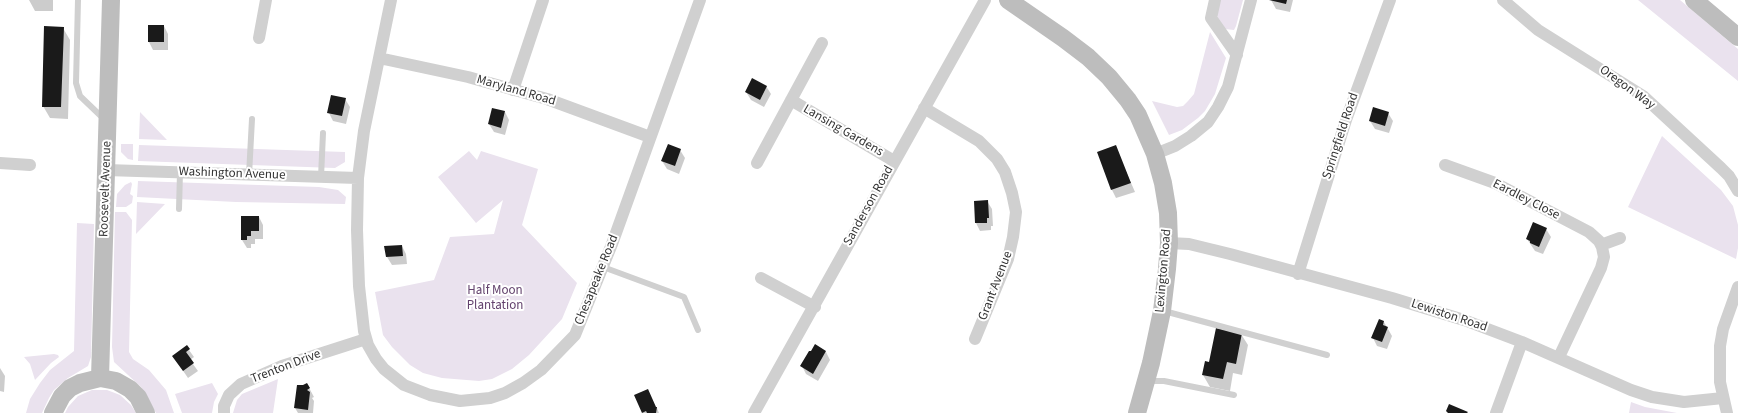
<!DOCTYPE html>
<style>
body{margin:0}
canvas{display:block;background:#fff}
</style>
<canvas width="1738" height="413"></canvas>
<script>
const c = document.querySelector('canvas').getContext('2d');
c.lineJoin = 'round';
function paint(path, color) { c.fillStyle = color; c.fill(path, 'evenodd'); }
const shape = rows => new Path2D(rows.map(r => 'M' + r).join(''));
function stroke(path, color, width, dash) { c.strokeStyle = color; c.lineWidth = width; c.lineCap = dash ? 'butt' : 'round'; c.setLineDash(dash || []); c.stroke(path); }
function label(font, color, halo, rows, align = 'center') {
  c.font = font + ' "Source Sans 3",sans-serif'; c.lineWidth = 4; c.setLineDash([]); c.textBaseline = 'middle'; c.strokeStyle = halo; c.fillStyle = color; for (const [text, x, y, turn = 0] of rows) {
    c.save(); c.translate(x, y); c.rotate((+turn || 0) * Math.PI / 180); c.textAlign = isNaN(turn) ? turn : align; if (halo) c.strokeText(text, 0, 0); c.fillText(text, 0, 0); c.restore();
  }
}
paint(shape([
 [1219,0,1243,0,1236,26,1234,30,1225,29,1218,19,1216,12],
 [1638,0,1680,0,1738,49,1738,81],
 [1210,32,1226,58,1215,94,1205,111,1198,118,1182,130,1169,135,1152,101,1177,107,1183,106,1188,101,1194,94],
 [140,112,167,140,139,139],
 [1662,136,1721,190,1733,206,1738,225,1738,248,1736,259,1628,207],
 [121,144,133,144,133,160,128,159,121,152],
 [139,145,345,152,345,162,335,168,138,161],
 [469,151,477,160,481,151,538,169,522,225,577,283,562,319,529,355,512,369,492,379,479,381,442,378,423,373,410,365,392,347,383,335,375,292,434,280,450,237,494,234,503,200,476,223,438,177],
 [138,181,319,187,338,190,346,197,345,204,236,202,137,197],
 [131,182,132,184,130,194,133,196,132,203,126,207,116,207,117,194,125,185],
 [137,202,165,204,136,234],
 [115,212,126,212,132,220,129,352,133,359,149,370,166,390,174,413,156,413,141,387,114,362,112,347],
 [77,223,94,224,91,357,88,366,68,378,54,390,49,398,42,413,26,413,30,399,40,383,50,370,74,351],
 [54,354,58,355,59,357,51,363,35,380,30,364,24,357],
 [278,379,273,413,233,413,237,400,242,394],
 [212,383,218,394,214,402,212,413,182,413,175,394],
 [92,390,107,390,120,395,131,405,136,413,65,413,68,407,78,396],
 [1631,402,1645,407,1677,413,1629,413]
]), '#eae2ee');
paint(shape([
 [29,0,53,0,53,11,35,11],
 [1271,0,1293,0,1290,12,1276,9],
 [164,26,168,34,168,50,153,50,149,42],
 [63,28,70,40,68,119,50,118,43,106],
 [766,86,771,94,764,107,751,100,746,92],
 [345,99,350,107,346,124,333,121,329,113],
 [505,112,509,120,505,135,494,132,489,124],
 [1388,113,1393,121,1389,133,1375,129,1370,121],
 [1115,146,1135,192,1116,198,1112,190,1098,153],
 [680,150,685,158,679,174,667,169,662,161],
 [987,201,992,209,993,226,991,226,991,230,980,231,976,223],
 [259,217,263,225,263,239,255,239,255,244,251,244,251,248,247,248,242,240],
 [1546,229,1551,237,1543,254,1535,251,1527,239],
 [402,246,406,254,407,264,392,265,387,257],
 [1384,322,1392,336,1387,349,1377,346,1373,338],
 [1241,334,1248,345,1242,375,1233,373,1230,391,1210,387,1203,375,1210,363],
 [815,346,826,352,830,360,818,381,806,374,802,366],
 [189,350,194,357,190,360,198,371,188,378,173,356],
 [0,368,5,376,4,392,0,391],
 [307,384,314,397,312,398,314,401,313,413,298,413,295,408,303,386],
 [635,395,657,408,659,413,643,413]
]), '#0003');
paint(shape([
 [1269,0,1287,0,1286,4],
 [148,25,164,25,164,42,148,42],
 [44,26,64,27,61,107,42,107],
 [752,78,767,86,760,100,745,92],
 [331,95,346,98,342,116,327,113],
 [1373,107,1389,112,1385,126,1369,121],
 [492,108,505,111,501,128,488,124],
 [668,144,681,149,675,166,661,161],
 [1116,145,1131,183,1111,190,1097,152],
 [988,200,989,218,987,218,987,223,975,223,974,201],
 [241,216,259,216,259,231,251,231,251,236,247,236,247,240,241,240],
 [1533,222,1547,228,1539,247,1530,243,1530,241,1526,239],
 [402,245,403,256,386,257,384,246],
 [1379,319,1384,321,1383,325,1388,327,1382,342,1371,338],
 [1216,328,1242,333,1236,364,1227,362,1223,379,1202,375,1205,361,1209,362],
 [815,344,826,351,813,374,800,366,809,351,811,351],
 [187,345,190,349,186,352,194,363,183,371,172,356],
 [307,383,310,388,307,390,310,392,308,410,294,408,297,385,303,385],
 [648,389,656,407,657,407,656,413,647,413,646,411,642,413,634,395],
 [1449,404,1468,412,1467,413,1448,413,1446,411]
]), '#1a1a1a');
stroke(shape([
 [78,0,76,83,80,96,105,120],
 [249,175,252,119],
 [321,177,323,133],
 [179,209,180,172],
 [603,267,684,297,698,330],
 [1164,311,1327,355],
 [1149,381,1164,381,1234,395]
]), '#d0d0d0', 6);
stroke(shape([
 [391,0,364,131,358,178,357,230,359,286,364,331,368,345,376,359,384,369,404,385,430,395,460,401,490,398,505,393,523,383,541,370,575,335,612,244,700,0],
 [1215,0,1211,18,1237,55],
 [1503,0,1538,30,1643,96,1721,168,1729,176,1738,191],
 [259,38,266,0],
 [379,58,468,77,547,99,650,137],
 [513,90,543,0],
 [791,100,894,161],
 [924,108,979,141,997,159,1005,172,1012,193,1016,212,1013,237,1008,259,975,339],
 [1155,154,1175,146,1191,136,1208,122,1218,107,1228,87,1251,0],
 [0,163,30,165],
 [757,163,822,43],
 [1445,165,1495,183,1589,232,1599,241,1602,247,1604,257,1601,268,1559,357],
 [106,170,358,178],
 [1169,243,1189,244,1230,254,1392,298,1464,320,1522,342,1631,390,1652,397,1684,402,1723,398],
 [1601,245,1620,238],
 [1298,274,1346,120,1390,0],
 [761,278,815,307],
 [224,413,224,406,229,395,241,384,282,366,366,339],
 [754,413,985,0],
 [1496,413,1522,342],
 [1727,413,1720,382,1720,346,1723,329,1738,287]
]), '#d0d0d0', 12);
stroke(shape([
 [1008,0,1063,38,1088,57,1109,77,1128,100,1138,115,1155,154,1163,183,1168,213,1169,243,1167,269,1162,311,1151,363,1137,413],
 [1694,0,1738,37],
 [100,378,111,0],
 [53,413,62,396,70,388,80,383,100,378,116,381,130,389,138,397,146,413]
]), '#bdbdbd', 18);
label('13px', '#333', '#fff', [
 ["Oregon Way",1627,88,36],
 ["Maryland Road",516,91,16],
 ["Lansing Gardens",843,131,30],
 ["Springfield Road",1341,136,-72],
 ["Washington Avenue",232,174,2],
 ["Roosevelt Avenue",106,189,-88],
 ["Eardley Close",1526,200,27],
 ["Sanderson Road",869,206,-61],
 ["Lexington Road",1164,271,-85],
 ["Chesapeake Road",597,280,-68],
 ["Grant Avenue",996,286,-69],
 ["Lewiston Road",1449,316,18],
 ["Trenton Drive",286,367,-21]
]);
label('13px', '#63426d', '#fff', [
 ["Half Moon",495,291],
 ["Plantation",495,306]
]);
</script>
